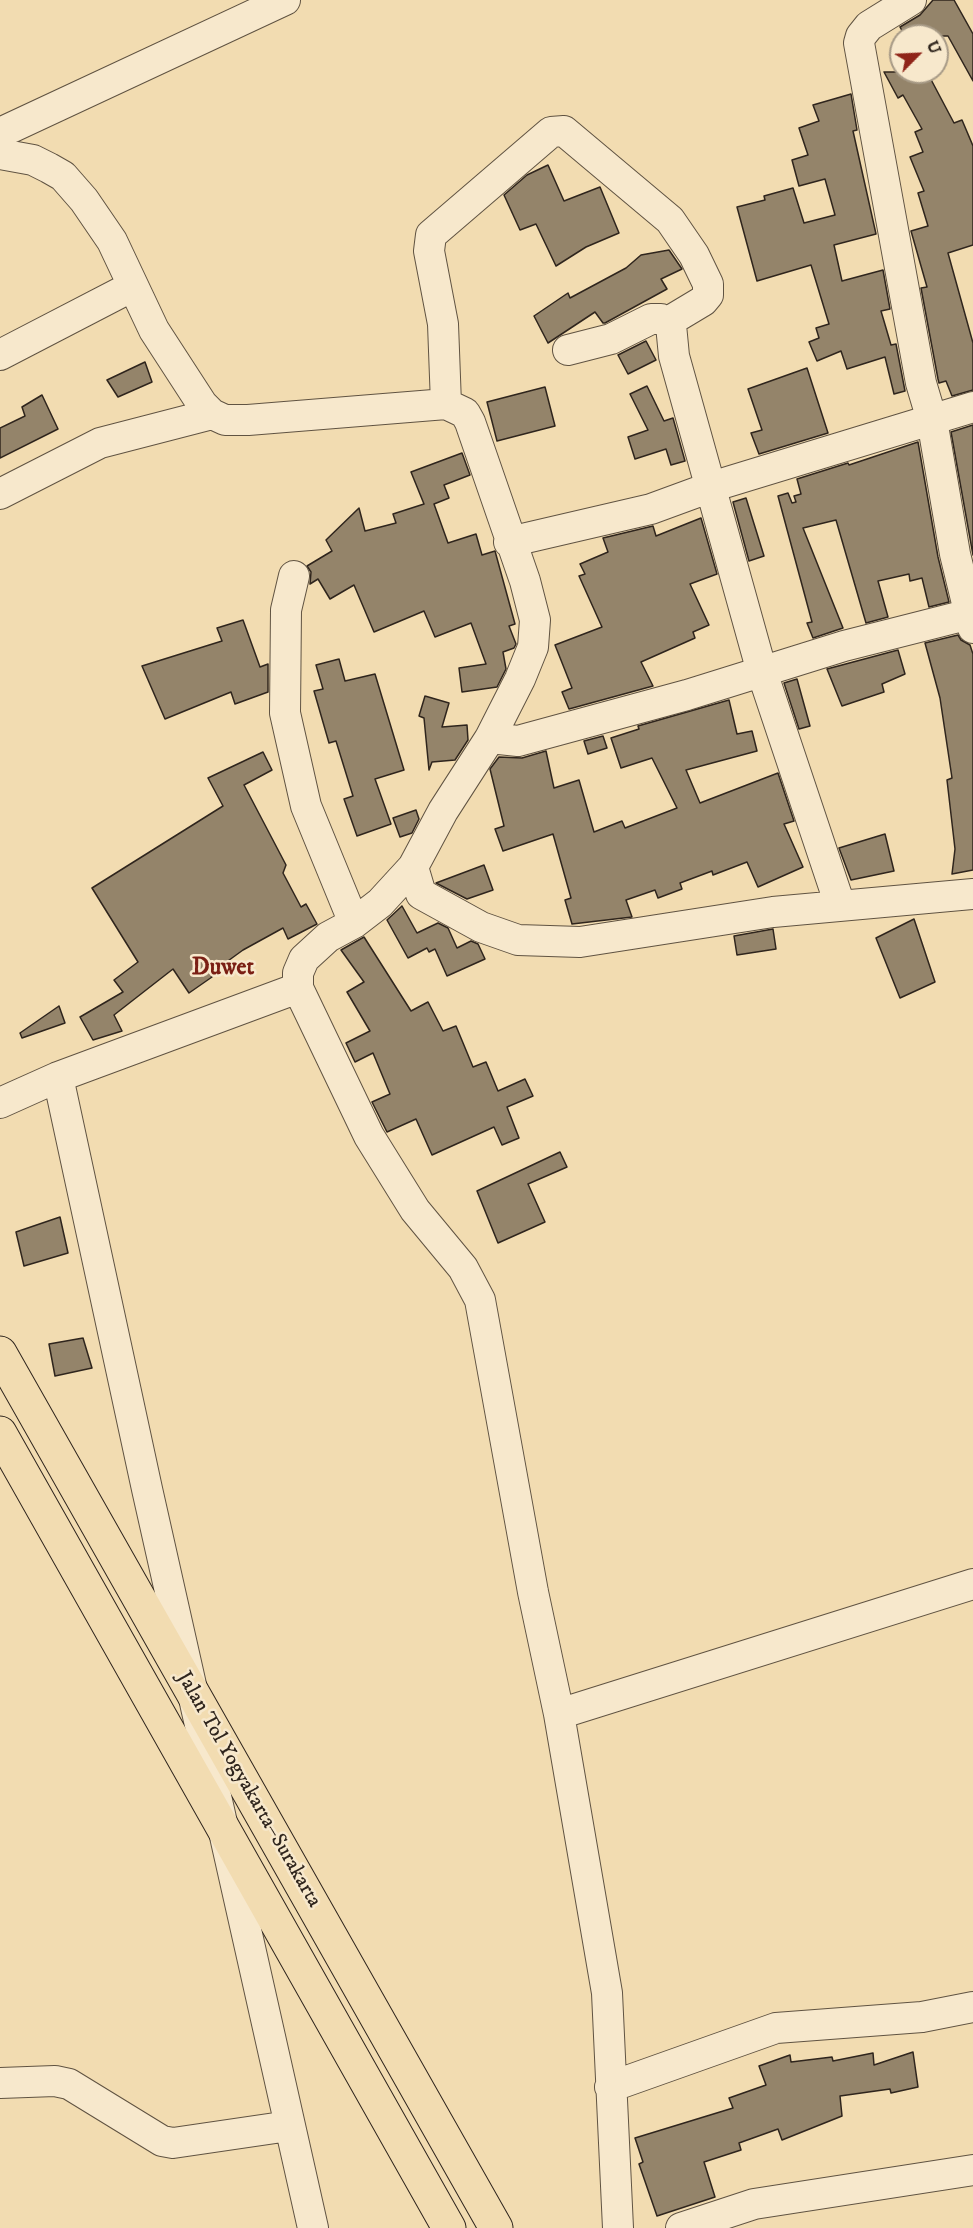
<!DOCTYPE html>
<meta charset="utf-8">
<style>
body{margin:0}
#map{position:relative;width:973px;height:2228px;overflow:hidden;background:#f2dcb1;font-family:"IM FELL DW Pica",serif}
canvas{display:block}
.north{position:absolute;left:889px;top:24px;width:60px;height:60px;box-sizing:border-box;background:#f7e8cc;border:2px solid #a79a86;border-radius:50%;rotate:66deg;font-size:16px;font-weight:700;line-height:24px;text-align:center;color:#2f251d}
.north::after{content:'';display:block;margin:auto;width:21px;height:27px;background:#8f2418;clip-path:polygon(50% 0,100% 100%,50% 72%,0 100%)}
</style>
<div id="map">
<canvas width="973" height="2228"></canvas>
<div class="north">U</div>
</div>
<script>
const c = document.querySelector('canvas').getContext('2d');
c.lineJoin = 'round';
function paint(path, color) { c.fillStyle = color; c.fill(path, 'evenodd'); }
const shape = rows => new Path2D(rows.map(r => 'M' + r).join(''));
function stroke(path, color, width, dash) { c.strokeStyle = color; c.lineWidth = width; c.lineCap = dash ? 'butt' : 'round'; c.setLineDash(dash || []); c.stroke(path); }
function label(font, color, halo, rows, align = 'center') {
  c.font = font + ' "IM FELL DW Pica",serif'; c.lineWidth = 5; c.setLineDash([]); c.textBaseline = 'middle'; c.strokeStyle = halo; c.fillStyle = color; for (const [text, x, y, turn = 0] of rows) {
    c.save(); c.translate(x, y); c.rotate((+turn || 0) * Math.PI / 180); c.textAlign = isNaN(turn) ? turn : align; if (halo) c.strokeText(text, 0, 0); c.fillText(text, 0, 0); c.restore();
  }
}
const building = shape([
 [933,0,954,0,973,34,973,81,948,36,905,36,900,27,920,15,933,0],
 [884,72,927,72,954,123,962,120,973,146,973,245,948,253,973,343,973,390,952,396,946,381,939,383,938,379,921,288,927,287,911,231,928,226,918,193,924,191,910,157,923,152,915,132,922,129,903,95,898,98,884,72],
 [851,94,857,130,853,131,876,234,834,245,842,281,883,270,890,309,881,311,891,345,896,344,905,391,894,394,885,357,847,369,841,351,817,361,809,342,819,338,816,328,829,324,811,265,757,281,737,207,765,200,764,196,793,188,804,223,835,215,825,179,799,186,792,160,808,155,799,128,819,121,813,105,851,94],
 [548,165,564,201,600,187,619,233,586,247,556,266,536,224,520,230,504,195,527,175,548,165],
 [669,250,682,269,661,279,667,289,605,323,603,323,595,312,548,343,534,316,568,293,570,298,626,268,641,255,669,250],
 [646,341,656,360,628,374,618,355,646,341],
 [145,362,152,382,118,397,107,380,145,362],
 [807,368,828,433,759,454,751,433,762,430,748,389,807,368],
 [647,386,664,421,673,418,685,461,671,465,666,449,635,459,628,437,648,430,630,394,647,386],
 [545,387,555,426,497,441,487,402,545,387],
 [42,395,58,429,0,458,0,428,25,416,22,407,42,395],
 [973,425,973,555,951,432,973,425],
 [918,442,938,557,949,602,929,607,922,578,910,581,909,574,878,581,888,617,866,623,836,520,803,528,843,628,813,638,807,623,812,622,778,496,788,493,792,503,796,502,794,496,801,494,797,479,848,463,849,465,918,442],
 [462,453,470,475,444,485,449,498,434,504,448,543,476,534,482,555,495,551,515,624,509,626,516,644,514,648,503,652,506,669,497,687,462,692,459,668,486,664,471,623,435,637,424,611,374,632,354,585,330,599,318,579,310,584,311,572,307,566,332,551,326,540,359,508,365,531,396,523,393,514,424,504,411,472,462,453],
 [746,498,764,556,749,561,733,502,746,498],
 [701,518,717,574,690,584,709,625,693,632,695,638,641,662,653,686,569,709,562,692,572,688,555,645,602,627,579,576,585,574,580,564,608,552,603,538,653,526,656,536,701,518],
 [243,620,260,667,268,664,268,692,235,704,231,692,165,719,142,666,222,641,217,628,243,620],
 [958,635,961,640,970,645,973,654,973,870,952,874,955,849,947,780,952,778,940,698,925,643,958,635],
 [898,650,905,674,882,684,884,692,842,706,827,669,898,650],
 [339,659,345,681,375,674,404,770,375,779,391,824,357,836,344,799,353,796,336,741,329,743,314,691,323,689,316,665,339,659],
 [797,679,810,726,799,729,784,683,797,679],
 [425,696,449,703,442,727,467,725,468,740,455,760,432,762,429,770,424,718,419,716,425,696],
 [729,700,737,734,752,731,757,751,686,770,700,803,778,773,794,821,784,824,803,867,758,887,747,862,713,875,712,871,680,883,682,889,658,898,655,890,626,900,632,917,572,924,565,900,571,898,553,834,503,851,495,829,504,826,490,769,499,757,522,758,546,751,554,788,579,780,594,832,622,821,625,828,677,808,652,758,621,768,611,738,639,729,638,726,729,700],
 [603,736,607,748,588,754,584,741,603,736],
 [263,752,272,770,244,785,286,865,283,873,301,907,306,904,317,924,288,939,283,928,243,950,210,974,212,977,189,993,173,969,114,1015,122,1031,93,1040,80,1017,123,992,114,980,138,962,92,888,223,806,208,778,263,752],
 [416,810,419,819,412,833,400,837,393,818,416,810],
 [885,834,894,871,851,880,839,848,885,834],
 [484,865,493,890,467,899,436,883,484,865],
 [402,906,417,933,438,923,448,928,457,948,471,941,478,944,485,959,447,976,435,949,429,952,427,948,408,958,387,920,402,906],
 [914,919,935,982,900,998,876,938,914,919],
 [773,929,776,949,737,955,734,936,773,929],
 [364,937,411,1011,428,1002,443,1031,456,1026,473,1067,486,1062,498,1091,525,1079,533,1096,507,1107,519,1138,502,1145,494,1127,432,1155,416,1119,387,1132,372,1102,390,1094,373,1053,355,1062,346,1043,370,1031,347,992,364,982,341,950,364,937],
 [59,1006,65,1023,22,1038,20,1033,59,1006],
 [560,1152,567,1167,528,1184,545,1222,498,1243,477,1191,560,1152],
 [60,1217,68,1253,24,1266,16,1232,60,1217],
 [83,1338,92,1368,55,1376,49,1344,83,1338],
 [913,2052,918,2087,891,2093,890,2089,840,2096,842,2116,782,2140,778,2129,739,2143,741,2150,704,2162,715,2197,657,2216,639,2164,643,2162,635,2138,733,2108,729,2098,766,2085,759,2066,790,2055,791,2062,832,2057,833,2061,873,2053,874,2065,913,2052]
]);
paint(building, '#94846a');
stroke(building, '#2f251d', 1.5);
const minor = shape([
 [911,0,869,26,861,36,859,43,921,383,932,420,955,554,973,628],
 [0,133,285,0],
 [0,154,33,160,49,168,63,176,84,200,112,241,154,330,202,404,212,414,225,420,248,420,446,404,465,413,470,422,525,581,535,620,533,647,520,679,490,738,443,811,413,867,380,903,354,923,328,937,304,959,298,973,298,988,369,1136,415,1210,463,1268,480,1300,533,1592,559,1714,607,1993,618,2228],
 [568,350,611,339,651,319,661,319,671,325],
 [0,355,133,286],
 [446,404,443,324,429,251,431,235,551,132,564,131,670,220,694,255,708,284,708,295,703,301,673,319,671,325,674,356,762,672,840,905],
 [0,494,100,443,212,414],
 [509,542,651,509,711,487,973,407],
 [294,576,286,610,285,713,306,806,354,923],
 [490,738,518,741,687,695,844,646,970,614],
 [413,867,421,894,481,927,518,940,580,942,773,912,973,894],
 [58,1077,147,1489,313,2228],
 [0,1103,58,1077,298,988],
 [559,1714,973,1584],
 [0,2083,55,2081,69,2084,162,2141,173,2143,289,2126],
 [610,2087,776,2028,922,2017,973,2007],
 [681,2228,754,2204,973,2170]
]);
const highway = shape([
 [0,1353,496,2228],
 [0,1433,449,2228]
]);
stroke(minor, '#605342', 32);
stroke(highway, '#2f251d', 35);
stroke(minor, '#f7e8cc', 30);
stroke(highway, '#f2dcb1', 33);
label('21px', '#2f251d', '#f7e8cc', [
 ["Jalan Tol Yogyakarta–Surakarta",248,1790,60]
]);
label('bold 24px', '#7a1f14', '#f7e8cc', [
 ["Duwet",223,969]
]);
</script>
